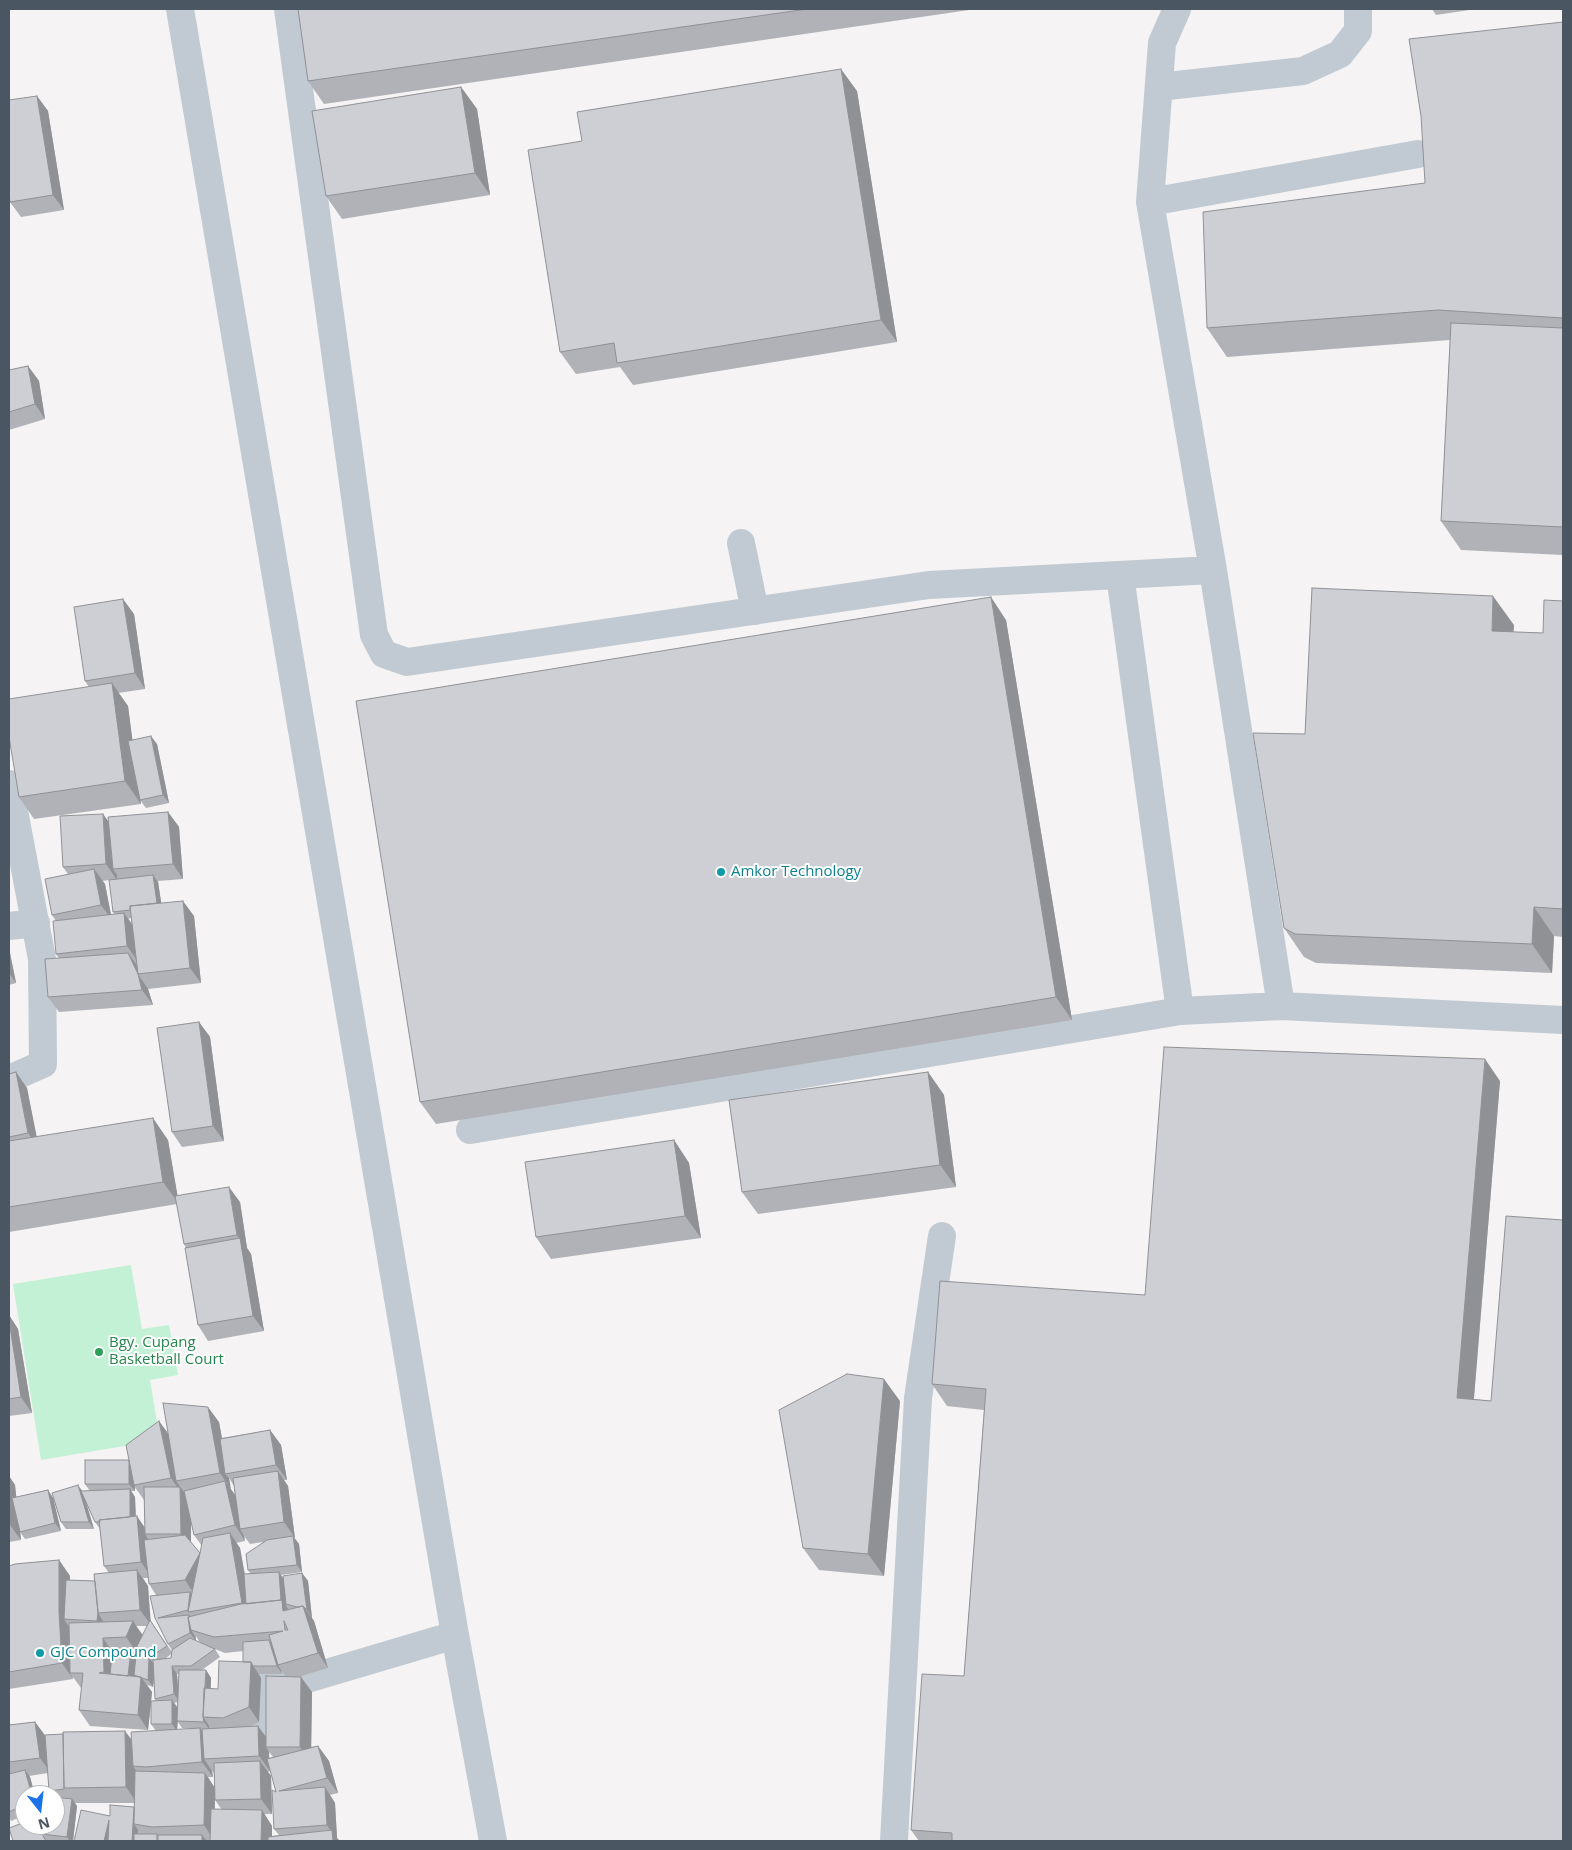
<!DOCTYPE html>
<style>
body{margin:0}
#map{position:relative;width:1572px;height:1850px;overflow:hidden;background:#f5f3f3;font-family:"Open Sans",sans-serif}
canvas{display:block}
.frame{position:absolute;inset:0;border:10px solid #4a5661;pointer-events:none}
.north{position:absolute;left:15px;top:1785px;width:50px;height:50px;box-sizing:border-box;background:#fff;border:1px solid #b7bbc0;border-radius:50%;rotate:164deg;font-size:14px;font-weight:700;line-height:20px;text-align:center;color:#4a5661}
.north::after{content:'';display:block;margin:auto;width:18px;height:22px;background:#1a73e8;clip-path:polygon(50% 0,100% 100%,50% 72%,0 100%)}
</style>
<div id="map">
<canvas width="1572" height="1850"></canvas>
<div class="frame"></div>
<div class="north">N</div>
</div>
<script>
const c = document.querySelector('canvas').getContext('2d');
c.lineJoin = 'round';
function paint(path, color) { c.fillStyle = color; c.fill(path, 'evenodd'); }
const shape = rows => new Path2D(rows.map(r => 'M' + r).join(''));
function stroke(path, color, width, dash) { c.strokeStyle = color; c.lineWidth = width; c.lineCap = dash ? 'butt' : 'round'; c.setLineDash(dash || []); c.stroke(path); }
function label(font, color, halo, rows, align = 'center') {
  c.font = font + ' "Open Sans",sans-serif'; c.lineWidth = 4; c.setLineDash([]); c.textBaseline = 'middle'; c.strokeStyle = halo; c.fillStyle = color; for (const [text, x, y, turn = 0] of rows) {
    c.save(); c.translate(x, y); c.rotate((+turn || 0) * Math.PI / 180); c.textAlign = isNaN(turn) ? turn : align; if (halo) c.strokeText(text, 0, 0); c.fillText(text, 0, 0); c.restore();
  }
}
paint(shape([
 [131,1265,142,1329,169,1325,178,1375,150,1380,160,1440,41,1460,13,1284]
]), '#c3f1d5');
stroke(shape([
 [180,9,455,1635,493,1841],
 [288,9,374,635,384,654,407,662,929,585,1213,570],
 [1177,9,1162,43,1150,202,1213,570,1281,1006],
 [1159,87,1303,71,1340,54,1358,31,1358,9],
 [1150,202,1418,154],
 [741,543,755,611],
 [1120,575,1180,1011],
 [9,784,42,959,43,1064,9,1079],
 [9,926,36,923],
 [470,1130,1180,1011,1281,1006,1563,1020],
 [226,1739,258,1737,265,1733,267,1724,265,1692,268,1685,275,1681,300,1681,455,1635],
 [894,1841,918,1398,942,1236]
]), '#c1cad2', 28);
paint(shape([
 [298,9,976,9,324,104,308,81],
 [1432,9,1476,9,1436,15],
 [1563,22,1563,555,1461,550,1441,521,1450,340,1227,357,1207,328,1425,183],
 [461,87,477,109,490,195,342,219,326,196],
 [857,91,897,342,633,385,620,367,576,374,560,352,582,141],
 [37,96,48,111,64,210,21,217,10,202],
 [28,366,39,381,45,419,9,430,9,370],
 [1563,601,1563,937,1554,936,1552,973,1316,963,1304,957,1284,928,1305,734,1514,625,1513,632,1543,633],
 [134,614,145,689,118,693,128,706,132,740,157,744,169,803,146,808,140,800,141,804,34,819,19,797,89,687,85,681],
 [1006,620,1072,1020,436,1124,420,1102],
 [168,812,179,827,183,879,158,881,161,903,194,916,201,983,148,989,153,1005,59,1012,48,997,59,958,56,954,56,921,52,915,68,874,63,867,108,822],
 [110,880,113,912,115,914,111,915,105,884,102,881],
 [131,918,132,925,128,919],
 [9,948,16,983,9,985],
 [199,1022,210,1037,224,1141,182,1147,172,1132],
 [928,1072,944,1095,956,1187,758,1214,742,1192],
 [9,1074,27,1088,36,1137,168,1140,177,1195,240,1202,247,1248,251,1254,264,1331,208,1341,198,1325,186,1248,184,1244,177,1204,9,1232],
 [1500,1081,1474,1399,1491,1401,1563,1841,919,1841,911,1830,964,1676,984,1410,947,1406,932,1384,1145,1295],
 [674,1140,689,1163,701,1238,551,1259,536,1237],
 [9,1315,18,1329,32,1413,9,1416],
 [900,1401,884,1576,819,1570,803,1548],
 [159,1421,168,1434,219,1422,222,1438,270,1430,281,1445,287,1480,284,1480,288,1486,295,1538,294,1538,299,1544,302,1572,281,1575,283,1578,302,1573,308,1581,312,1618,314,1621,328,1668,298,1677,312,1692,311,1747,318,1746,329,1761,338,1793,330,1795,335,1803,337,1838,206,1841,74,1841,110,1816,135,1808,135,1803,75,1803,77,1806,73,1841,13,1841,55,1825,55,1795,52,1795,49,1791,48,1773,29,1776,30,1777,35,1795,25,1795,25,1816,18,1818,11,1821,9,1817,9,1725,35,1722,45,1735,125,1731,131,1739,156,1731,151,1724,151,1704,148,1730,90,1726,79,1710,82,1688,81,1688,73,1677,73,1679,9,1689,9,1566,59,1560,70,1576,70,1580,95,1581,109,1573,104,1566,100,1529,95,1522,85,1500,94,1529,66,1529,61,1522,53,1498,61,1531,25,1539,20,1532,21,1540,9,1542,9,1476,15,1485,16,1497,48,1490,53,1498,82,1491,90,1491,85,1484,129,1460],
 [229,1478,234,1486,235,1495,230,1489],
 [134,1486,144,1500,145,1528,136,1516,135,1497,131,1491,135,1491],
 [191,1522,194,1535,202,1546,200,1553,191,1542],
 [244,1536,250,1544,263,1542,248,1570,251,1574,245,1574,240,1548,236,1543,245,1541],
 [143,1578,148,1578,149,1584,156,1595,168,1644,172,1650,172,1652,150,1620,148,1586],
 [136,1626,147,1626,143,1635],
 [196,1636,200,1643,196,1641],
 [215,1649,225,1653,243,1651,243,1662,218,1689,211,1689,211,1678,206,1670,202,1670,220,1657],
 [171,1654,171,1658,165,1659],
 [281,1670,286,1677,266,1737,249,1727,259,1722,261,1678,259,1674,282,1674],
 [177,1674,179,1674,178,1686],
 [154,1679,155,1699,156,1701,151,1701,152,1692,147,1685,153,1687],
 [178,1702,177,1708,174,1703],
 [178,1722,182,1728,193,1729,177,1730],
 [269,1752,273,1757,269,1758],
 [270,1768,276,1792,274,1829,279,1835,272,1836,272,1826,264,1814,272,1814,271,1776,268,1772,270,1771],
 [212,1771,214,1773,214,1787,208,1777,213,1777],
 [215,1800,222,1810,215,1809]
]), '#b0b2b7');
paint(shape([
 [841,69,857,91,897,342,881,320],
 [461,87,477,109,490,195,475,173],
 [37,96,48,111,64,210,53,195],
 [28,366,39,381,45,419,35,404],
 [1493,596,1514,625,1512,660,1492,631],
 [991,597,1006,620,1072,1020,1056,997],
 [123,599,134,614,145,689,135,673],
 [112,683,128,706,141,804,125,781],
 [151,736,157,744,169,803,163,795],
 [168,812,179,827,183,879,173,864],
 [103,814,114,829,113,869,117,875,117,880,106,864],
 [94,869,105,884,112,920,101,905],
 [153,875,158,882,163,914,157,906],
 [183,901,194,916,201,983,190,968],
 [1534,907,1554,936,1552,973,1532,944],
 [124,913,135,928,138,962,127,946],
 [9,948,16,983,9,973],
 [128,953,139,968,138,974],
 [138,974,148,989,153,1005,142,990],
 [199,1022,210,1037,224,1141,213,1126],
 [1485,1059,1500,1081,1472,1420,1457,1398],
 [16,1072,27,1088,39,1148,28,1133],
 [928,1072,944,1095,956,1187,940,1165],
 [153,1118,168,1140,179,1204,163,1182],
 [674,1140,689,1163,701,1238,685,1216],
 [229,1187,240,1202,247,1248,251,1254,264,1331,253,1316,240,1240,237,1235],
 [9,1315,18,1329,32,1413,21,1397,9,1320],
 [884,1379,900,1401,884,1576,868,1554],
 [208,1407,219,1422,228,1473,225,1474,229,1478,231,1489,220,1473],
 [159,1421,170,1436,176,1481,191,1502,191,1549,181,1534,180,1491,171,1478],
 [270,1430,281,1445,287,1480,276,1465],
 [129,1460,134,1468,135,1491,129,1484],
 [278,1471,288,1486,295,1538,284,1522],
 [9,1476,15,1485,21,1540,10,1525,9,1511],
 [225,1481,236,1496,240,1529,244,1536,245,1541,235,1525],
 [78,1485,83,1492,94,1529,89,1522],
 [130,1489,135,1497,136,1528,130,1521],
 [48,1490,53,1498,61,1531,55,1523],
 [137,1516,147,1531,145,1534,148,1539,152,1578,141,1562],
 [230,1533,240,1548,252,1618,242,1603],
 [293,1536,299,1544,302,1572,297,1565],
 [200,1553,195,1595,185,1580],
 [59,1560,70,1576,69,1620,64,1619,69,1627,70,1673,73,1679,62,1663,59,1612],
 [137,1570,148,1586,151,1625,140,1610],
 [279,1572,284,1580,286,1606,293,1616,283,1611,281,1604],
 [302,1573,308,1581,312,1618,307,1610],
 [190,1592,195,1599,189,1612,188,1610],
 [303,1606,314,1621,328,1668,318,1653],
 [98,1613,103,1621,102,1629,97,1621],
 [189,1615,194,1623,191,1630,195,1636,196,1641,190,1633],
 [133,1621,143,1636,137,1653,126,1637],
 [103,1638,114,1654,114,1688,104,1672],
 [269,1640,275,1647,278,1665,281,1670,282,1674,277,1666],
 [131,1650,137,1658,133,1684,128,1676],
 [149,1658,155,1665,153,1687,148,1680],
 [251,1662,261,1678,259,1722,249,1707],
 [172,1666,177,1674,179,1701,174,1694],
 [206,1670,211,1678,209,1718,204,1717],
 [141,1677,152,1692,148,1730,138,1715],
 [301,1677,312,1692,311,1762,300,1747],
 [172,1700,178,1708,177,1731,172,1724],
 [204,1718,209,1726,209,1729,204,1722],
 [35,1722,46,1737,51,1773,40,1758],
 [258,1726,269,1741,266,1747,269,1752,270,1771,259,1756],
 [200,1728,211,1743,204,1759,212,1771,213,1777,202,1762],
 [125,1731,136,1746,133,1766,136,1771,137,1803,126,1787],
 [318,1746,329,1761,338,1793,327,1778],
 [260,1761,271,1776,272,1814,261,1799],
 [25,1770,30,1777,35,1795,32,1795],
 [205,1773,215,1788,214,1840,204,1825],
 [325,1787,335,1803,337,1838,340,1841,333,1841,332,1833,327,1825],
 [72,1799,77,1806,73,1841,70,1841,67,1837],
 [134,1807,139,1815,134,1824,138,1830,138,1841,132,1841],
 [262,1810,272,1826,272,1841,261,1841],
 [109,1820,111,1841,104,1841],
 [202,1835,207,1841,202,1841]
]), '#909195');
const building = shape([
 [298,9,807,9,308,81,298,9],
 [1563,22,1563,318,1438,310,1207,328,1203,212,1425,183,1421,116,1409,39,1563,22],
 [841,69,881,320,617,363,614,343,560,352,528,150,582,141,577,112,841,69],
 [461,87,475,173,326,196,312,111,461,87],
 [37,96,53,195,10,202,9,194,9,100,37,96],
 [1451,323,1563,328,1563,527,1441,521,1451,323],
 [28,366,35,404,9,412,9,370,28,366],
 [1312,588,1493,596,1492,631,1543,633,1544,600,1563,601,1563,909,1534,907,1532,944,1295,934,1284,928,1253,733,1305,734,1312,588],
 [991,597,1056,997,420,1102,356,701,991,597],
 [123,599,135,673,85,681,74,607,123,599],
 [112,683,125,781,19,797,9,737,9,699,112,683],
 [151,736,163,795,140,800,128,741,151,736],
 [168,812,173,864,113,869,108,817,168,812],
 [103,814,106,864,63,867,60,816,103,814],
 [94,869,101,905,52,915,45,879,94,869],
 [153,875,157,903,130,906,130,910,113,912,109,880,153,875],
 [183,901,190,968,138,974,130,906,183,901],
 [124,913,127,946,56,954,53,921,124,913],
 [128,953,138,974,142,990,48,997,45,959,128,953],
 [199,1022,213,1126,172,1132,157,1028,199,1022],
 [1164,1047,1485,1059,1457,1398,1491,1401,1506,1216,1563,1220,1563,1841,952,1841,952,1833,911,1830,922,1674,964,1676,986,1389,932,1384,940,1281,1145,1295,1164,1047],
 [16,1072,28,1133,9,1137,9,1074,16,1072],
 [928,1072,940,1165,742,1192,729,1100,928,1072],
 [153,1118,163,1182,9,1207,9,1141,153,1118],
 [674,1140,685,1216,536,1237,525,1162,674,1140],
 [229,1187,237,1235,184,1244,175,1196,229,1187],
 [240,1238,253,1316,198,1325,185,1248,240,1238],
 [9,1320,21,1397,9,1399,9,1320],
 [847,1374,884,1379,868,1554,803,1548,779,1410,847,1374],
 [163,1403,208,1407,220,1473,176,1481,163,1403],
 [159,1421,171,1478,134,1485,126,1445,159,1421],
 [270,1430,276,1465,225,1474,220,1439,270,1430],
 [85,1460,129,1460,129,1484,85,1484,85,1460],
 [278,1471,284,1522,240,1529,233,1478,278,1471],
 [225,1481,235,1525,194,1535,184,1491,225,1481],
 [78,1485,89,1522,61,1522,52,1493,78,1485],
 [144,1487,180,1487,181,1534,145,1534,144,1487],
 [130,1489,130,1517,99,1520,100,1522,95,1522,81,1491,130,1489],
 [48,1490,55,1523,20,1532,12,1498,48,1490],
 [9,1511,10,1525,9,1525,9,1511],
 [137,1516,141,1562,104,1566,99,1520,137,1516],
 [230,1533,242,1603,188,1612,200,1553,185,1580,149,1584,144,1540,185,1535,200,1553,203,1538,230,1533],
 [293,1536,297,1565,248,1570,246,1554,267,1540,293,1536],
 [59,1560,59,1612,62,1663,9,1672,9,1566,15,1564,59,1560],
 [137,1570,140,1610,98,1613,94,1574,137,1570],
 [279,1572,281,1600,246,1604,244,1574,279,1572],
 [302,1573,307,1610,303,1606,297,1607,286,1604,283,1576,302,1573],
 [66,1580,95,1581,98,1611,97,1621,64,1619,66,1580],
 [190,1592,188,1610,158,1618,189,1615,189,1617,188,1617,190,1633,168,1644,155,1618,150,1596,190,1592],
 [282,1600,283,1611,303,1606,318,1653,278,1665,269,1635,283,1631,214,1637,191,1630,188,1617,241,1604,282,1600],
 [284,1621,288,1630,285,1630,284,1621],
 [150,1620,167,1646,149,1658,148,1680,134,1675,137,1646,150,1620],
 [133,1621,126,1637,103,1638,104,1672,99,1673,141,1677,138,1715,79,1710,83,1673,70,1673,69,1623,133,1621],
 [190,1638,215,1649,191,1666,172,1666,174,1694,155,1699,153,1660,171,1658,172,1650,190,1638],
 [269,1640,277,1666,253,1666,251,1662,243,1662,243,1642,269,1640],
 [113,1648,131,1650,128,1676,110,1674,113,1648],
 [219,1661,251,1662,249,1707,223,1718,203,1717,204,1688,218,1689,219,1661],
 [179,1670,206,1670,203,1717,204,1722,177,1721,179,1670],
 [266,1676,301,1677,300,1747,266,1747,266,1676],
 [172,1700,172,1724,151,1724,151,1701,172,1700],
 [35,1722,40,1758,9,1762,9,1725,35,1722],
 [258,1726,259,1756,204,1759,202,1729,258,1726],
 [200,1728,202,1762,146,1767,133,1766,131,1732,200,1728],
 [125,1731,126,1787,64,1788,63,1732,125,1731],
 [63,1734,64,1788,64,1789,49,1791,45,1735,63,1734],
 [318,1746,327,1778,279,1791,325,1787,327,1825,274,1829,272,1790,276,1792,267,1759,318,1746],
 [260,1761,261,1799,215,1800,214,1763,260,1761],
 [25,1770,32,1795,25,1795,25,1807,13,1810,9,1812,9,1774,25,1770],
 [135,1771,205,1773,204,1825,152,1827,134,1824,135,1771],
 [55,1797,72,1799,67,1837,42,1834,46,1841,13,1841,9,1828,25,1822,25,1825,41,1825,42,1834,43,1825,55,1825,55,1797],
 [110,1805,134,1807,132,1841,108,1841,109,1820,104,1841,74,1841,81,1810,110,1816,110,1805],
 [211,1809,262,1810,261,1841,210,1841,211,1809],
 [332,1830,333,1841,268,1841,268,1837,332,1830],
 [134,1834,157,1834,157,1841,134,1841,134,1834],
 [158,1835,202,1835,202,1841,158,1841,158,1835]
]);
paint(building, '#cdcfd5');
stroke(building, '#909195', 1);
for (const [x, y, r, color] of [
 [721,872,5,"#0f9aa8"],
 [99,1352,5,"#2e9e5b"],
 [40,1653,5,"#0f9aa8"]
]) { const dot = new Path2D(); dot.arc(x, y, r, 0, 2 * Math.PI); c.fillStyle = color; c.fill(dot); stroke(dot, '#fff', 2); }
label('15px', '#0d838f', '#fff', [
 ["Amkor Technology",731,872],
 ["GJC Compound",50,1653]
], 'left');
label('15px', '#27864d', '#fff', [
 ["Bgy. Cupang",109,1343],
 ["Basketball Court",109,1360]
], 'left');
</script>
